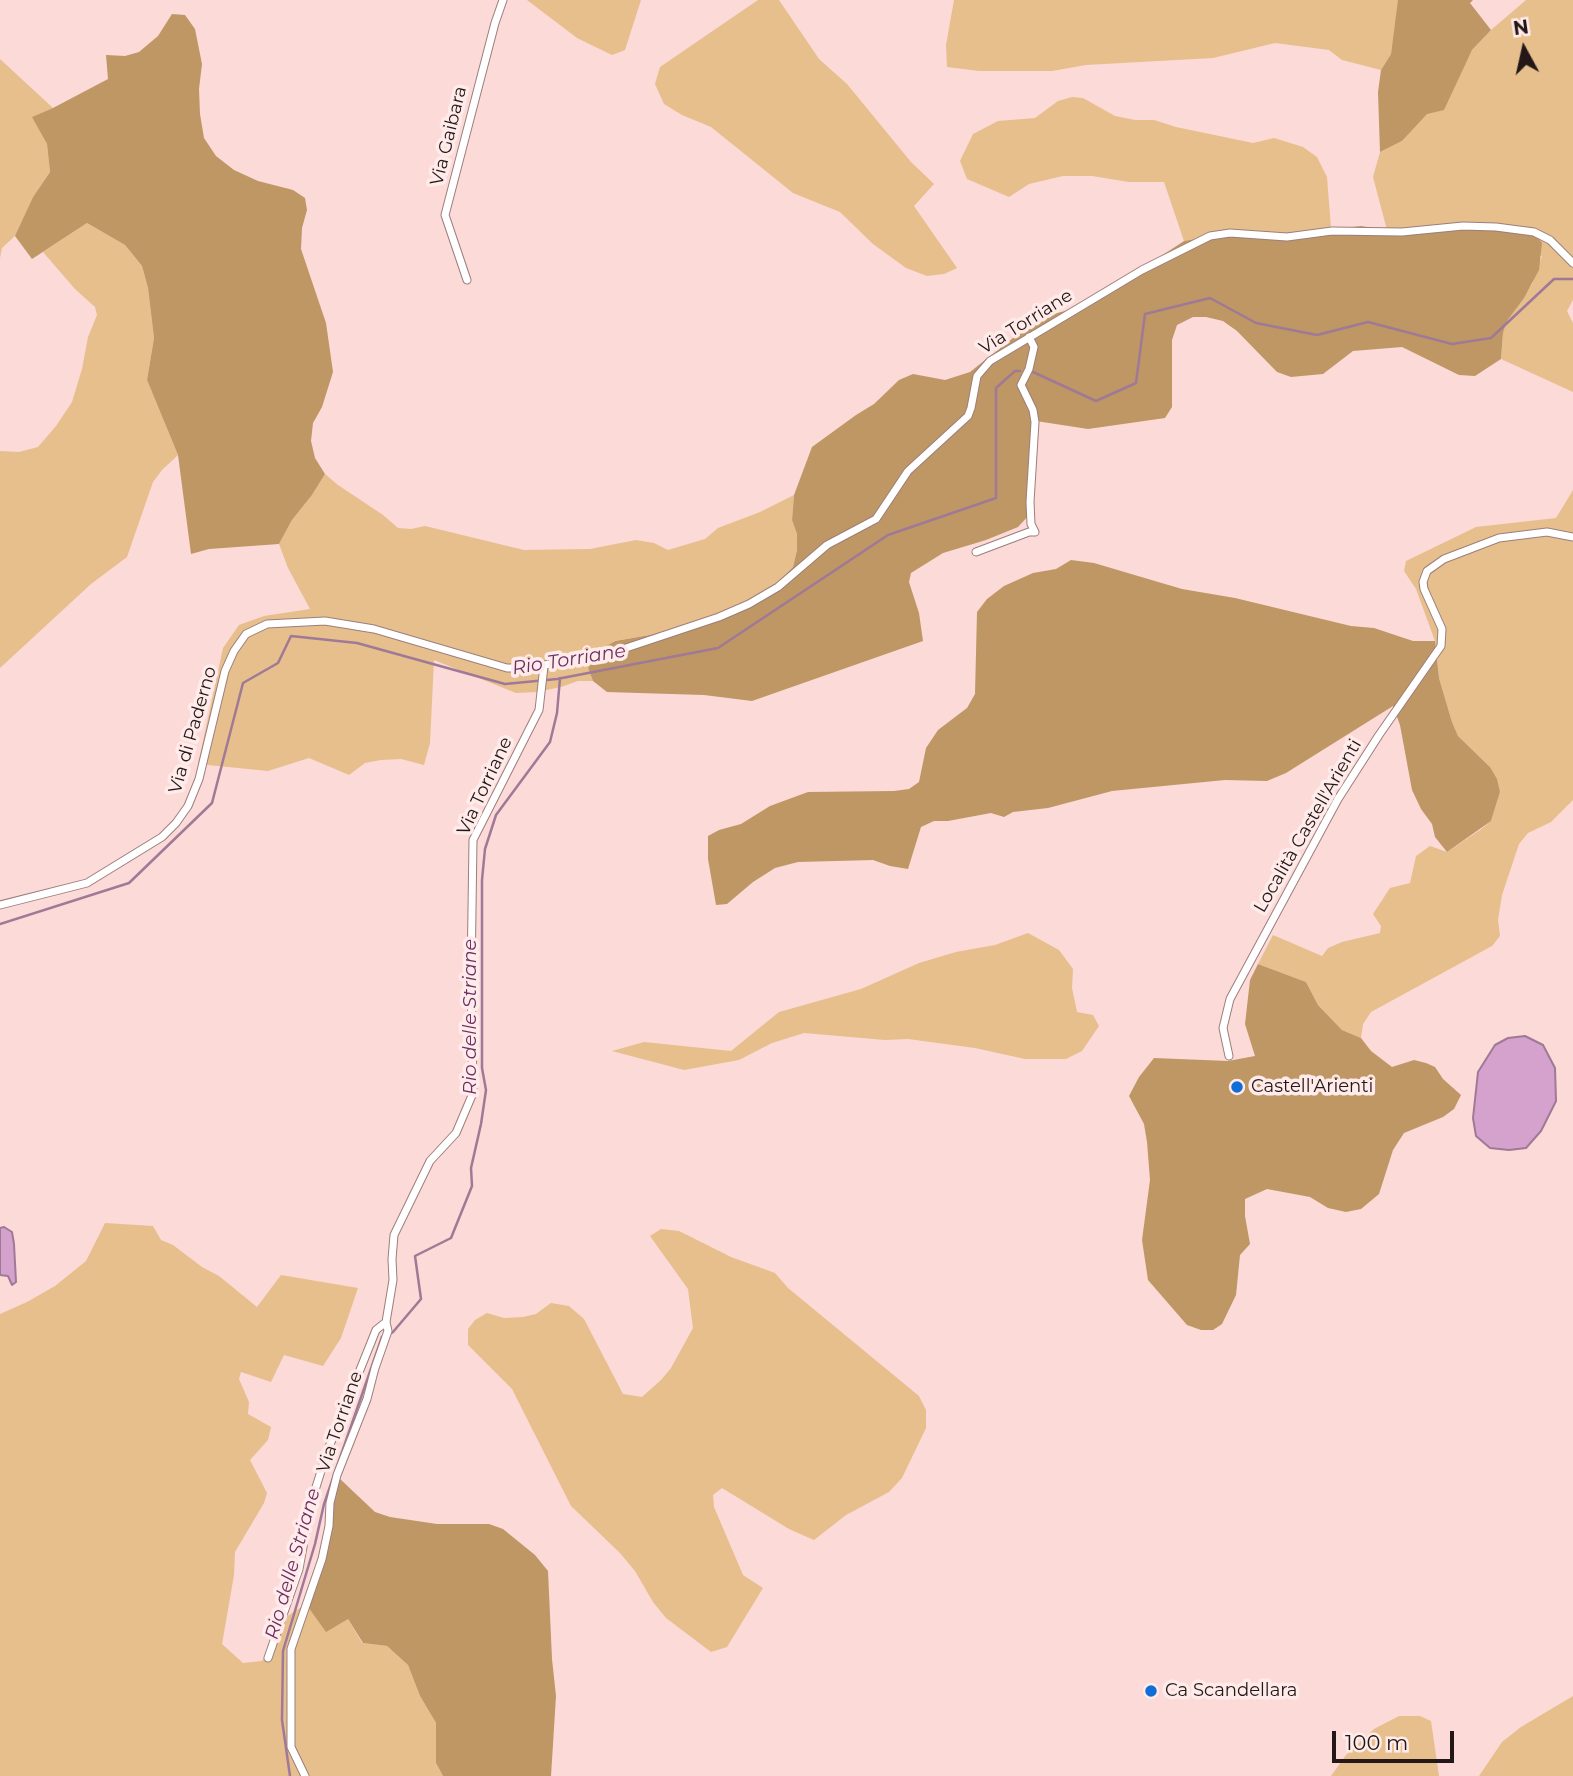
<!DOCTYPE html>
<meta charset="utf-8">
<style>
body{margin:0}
#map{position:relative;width:1573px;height:1776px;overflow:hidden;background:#fbdad8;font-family:Montserrat,sans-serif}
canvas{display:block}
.north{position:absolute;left:1489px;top:14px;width:70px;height:70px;-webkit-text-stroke:5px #ffebe9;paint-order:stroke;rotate:352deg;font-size:19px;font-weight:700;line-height:28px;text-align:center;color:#231817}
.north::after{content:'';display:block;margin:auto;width:24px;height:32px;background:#231817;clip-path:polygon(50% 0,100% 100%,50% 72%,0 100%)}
.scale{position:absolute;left:1332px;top:1731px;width:122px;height:32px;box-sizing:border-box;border:4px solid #231817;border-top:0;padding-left:9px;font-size:21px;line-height:24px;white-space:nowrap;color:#231817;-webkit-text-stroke:5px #ffebe9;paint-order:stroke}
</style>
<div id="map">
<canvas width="1573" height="1776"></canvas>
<div class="north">N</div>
<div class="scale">100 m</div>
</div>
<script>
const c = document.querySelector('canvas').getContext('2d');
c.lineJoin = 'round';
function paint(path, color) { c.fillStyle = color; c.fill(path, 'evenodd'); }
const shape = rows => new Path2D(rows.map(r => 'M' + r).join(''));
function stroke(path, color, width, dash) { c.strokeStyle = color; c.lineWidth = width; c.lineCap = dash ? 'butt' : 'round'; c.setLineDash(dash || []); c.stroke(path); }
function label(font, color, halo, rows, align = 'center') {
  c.font = font + ' Montserrat,sans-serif'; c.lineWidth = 7; c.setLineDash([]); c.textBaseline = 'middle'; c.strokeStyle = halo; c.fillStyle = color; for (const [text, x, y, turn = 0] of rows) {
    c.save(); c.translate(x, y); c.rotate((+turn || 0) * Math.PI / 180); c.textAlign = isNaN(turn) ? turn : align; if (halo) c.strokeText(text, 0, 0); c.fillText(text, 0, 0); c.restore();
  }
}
paint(shape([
 [527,0,641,0,625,50,612,55,577,38],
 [758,0,779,0,819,59,847,84,911,162,934,184,914,206,957,268,944,274,927,276,906,268,873,244,840,212,793,193,711,127,682,115,664,104,655,84,660,67],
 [954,0,1398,0,1398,5,1391,54,1381,70,1342,60,1329,50,1275,43,1213,58,1086,65,1052,71,979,71,947,67,946,45],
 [1526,0,1573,0,1573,300,1567,311,1573,323,1573,392,1501,359,1503,333,1507,321,1532,284,1542,256,1387,230,1373,177,1380,152,1402,141,1460,73,1472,50,1491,30],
 [0,59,53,108,33,117,47,144,50,172,33,197,16,235,2,248,0,258],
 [1072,97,1083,98,1115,116,1135,120,1154,120,1176,127,1253,143,1274,138,1303,147,1317,157,1327,177,1331,228,1294,233,1184,241,1164,182,1129,182,1092,176,1063,176,1029,184,1009,197,967,179,960,161,973,134,998,121,1035,118,1058,101],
 [87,223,125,245,142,266,148,288,154,338,147,380,178,455,162,470,153,482,127,557,91,584,0,668,0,451,19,452,38,447,56,426,72,402,82,369,88,337,97,315,95,307,75,289,43,252],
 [325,474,338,485,383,515,398,528,411,529,425,526,524,550,590,549,636,540,654,543,668,550,705,539,718,528,760,512,794,495,792,520,797,534,797,550,793,567,775,585,732,611,650,635,614,641,588,668,593,681,578,681,561,687,537,692,516,693,434,660,430,743,424,765,401,759,381,760,365,763,349,775,309,758,268,771,198,764,223,648,239,625,264,616,310,609,288,568,279,544,292,520,312,495],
 [1573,490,1573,800,1551,822,1528,833,1519,844,1502,895,1498,920,1500,936,1492,946,1371,1012,1363,1024,1361,1038,1342,1030,1318,1005,1306,982,1258,964,1273,935,1322,956,1328,948,1342,942,1380,933,1381,926,1373,914,1390,888,1410,883,1416,856,1430,846,1447,852,1480,830,1491,821,1500,792,1490,767,1458,736,1452,722,1439,678,1435,641,1416,589,1404,571,1406,561,1476,527,1556,518],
 [1028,933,1059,950,1073,969,1072,988,1077,1012,1093,1015,1099,1026,1082,1051,1066,1059,1025,1059,975,1048,908,1039,885,1040,804,1033,772,1043,739,1060,684,1070,612,1051,644,1042,731,1051,779,1012,861,989,919,963,956,952,995,945],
 [105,1223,153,1226,161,1240,173,1245,202,1267,219,1276,257,1307,281,1275,358,1288,341,1338,323,1366,284,1355,271,1382,241,1372,239,1379,249,1402,248,1414,271,1427,268,1440,250,1460,267,1493,264,1503,235,1552,234,1575,222,1644,243,1663,262,1661,286,1617,306,1604,348,1619,362,1643,387,1646,408,1665,420,1696,436,1723,436,1763,443,1776,0,1776,0,1314,27,1302,55,1286,86,1261],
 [661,1229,679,1231,731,1257,775,1273,788,1288,919,1396,926,1410,926,1428,902,1478,889,1492,846,1515,814,1540,789,1529,722,1488,713,1495,714,1507,743,1575,763,1588,727,1647,711,1652,666,1618,653,1602,635,1571,620,1553,571,1506,512,1389,468,1345,468,1329,475,1320,487,1313,504,1318,523,1317,536,1314,551,1303,569,1306,584,1319,623,1394,642,1397,661,1380,671,1368,693,1328,688,1289,650,1236],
 [1573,1696,1573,1776,1479,1776,1502,1742,1521,1727],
 [1399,1716,1420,1716,1431,1721,1439,1776,1331,1776,1346,1755,1374,1729]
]), '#e6bf8d');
paint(shape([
 [1398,0,1473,0,1470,3,1491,30,1472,50,1444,110,1427,114,1402,141,1380,152,1378,92,1381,70,1391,54],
 [172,14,185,15,195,29,202,64,199,89,200,114,204,138,216,156,234,170,258,181,293,190,305,198,307,210,302,228,301,249,326,323,333,372,322,407,313,423,311,441,315,458,325,474,312,495,292,520,279,544,209,549,191,554,178,455,147,380,154,338,148,288,142,266,125,245,87,223,32,259,15,236,33,197,50,172,47,144,32,117,53,108,108,79,106,55,125,56,139,52,158,36],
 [1361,226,1387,230,1493,226,1535,234,1542,243,1539,270,1524,298,1507,321,1503,333,1501,359,1475,376,1459,375,1402,347,1353,351,1323,374,1291,377,1277,372,1237,331,1223,321,1206,317,1193,317,1177,325,1172,340,1172,407,1165,418,1088,429,1036,421,1030,514,1018,527,986,540,943,553,911,573,909,582,919,613,923,641,752,701,704,695,607,692,593,681,588,668,602,649,615,641,650,635,732,611,775,585,793,567,797,550,797,534,792,520,794,495,812,447,856,415,874,404,899,380,913,374,945,380,970,372,1018,334,1049,315,1073,309,1149,264,1184,241,1221,235,1273,236],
 [1071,560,1094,563,1182,589,1235,598,1351,626,1374,628,1413,641,1435,641,1439,678,1452,722,1458,736,1490,767,1497,779,1500,792,1491,821,1447,852,1435,837,1432,824,1421,809,1412,790,1400,725,1393,706,1286,773,1267,781,1225,780,1112,791,1048,808,1013,812,1004,817,991,813,948,821,934,821,921,827,908,869,890,866,873,860,798,862,775,868,753,882,727,904,716,905,708,859,708,836,719,830,741,824,770,806,808,792,894,791,909,789,919,782,926,748,938,730,967,708,975,694,977,612,987,599,1004,586,1033,573,1056,569],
 [1258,964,1306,982,1318,1005,1342,1030,1361,1038,1371,1051,1392,1067,1414,1060,1426,1063,1435,1067,1443,1079,1461,1095,1454,1109,1443,1117,1404,1133,1393,1150,1379,1194,1361,1209,1346,1212,1328,1208,1310,1197,1267,1189,1245,1199,1245,1216,1250,1244,1240,1255,1236,1295,1222,1324,1213,1330,1201,1330,1187,1325,1148,1280,1142,1240,1150,1180,1147,1142,1144,1124,1129,1096,1139,1077,1154,1058,1228,1061,1255,1056,1245,1024,1250,980],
 [339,1478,375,1512,390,1517,437,1524,489,1524,503,1529,535,1555,548,1571,552,1659,556,1696,551,1776,443,1776,436,1763,436,1723,420,1696,408,1665,387,1646,363,1643,348,1619,326,1632,306,1604,319,1566,332,1495]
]), '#be9764');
const water = shape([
 [1525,1036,1543,1045,1555,1068,1556,1101,1541,1131,1526,1148,1509,1150,1490,1148,1476,1136,1473,1118,1478,1072,1495,1045,1508,1038,1525,1036],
 [4,1227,12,1232,14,1244,16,1282,12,1285,8,1276,0,1275,0,1228,4,1227]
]);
paint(water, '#d5a2cd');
stroke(water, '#a07996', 2);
stroke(shape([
 [1033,372,1096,401,1136,383,1145,314,1210,298,1256,323,1317,335,1368,322,1452,344,1491,338,1554,279,1573,279],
 [0,924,129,883,212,803,243,683,278,663,291,636,357,643,505,684,557,679,718,648,888,535,996,498,996,388,1015,371,1020,371],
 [290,1776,282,1720,283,1651,315,1544,324,1504,382,1337,393,1332,421,1299,415,1256,451,1238,472,1186,471,1168,481,1124,486,1090,482,1068,482,880,485,849,496,815,550,742,557,713,560,678]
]), '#a07996', 2.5);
const street = shape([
 [467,280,445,215,495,23,503,0],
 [976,552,1029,532,1035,532,1031,524,1030,502,1035,422,1033,410,1021,385,1029,369,1034,347,1029,337],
 [0,905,87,883,162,837,176,823,188,806,199,779,225,671,234,651,246,634,267,624,325,621,374,629,507,668,527,668,608,654,719,617,749,604,778,587,827,545,876,519,908,471,968,416,971,408,977,376,990,361,1142,270,1210,236,1230,233,1287,237,1332,231,1402,232,1463,226,1496,227,1534,232,1550,240,1573,263],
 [1229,1056,1223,1028,1230,999,1338,799,1379,735,1441,646,1442,629,1424,589,1423,582,1427,571,1444,559,1499,538,1547,532,1573,537],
 [268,1658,299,1569,311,1503,327,1452,376,1330,386,1322],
 [305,1776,291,1747,291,1649,322,1559,329,1526,330,1503,337,1475,367,1399,375,1368,388,1331,386,1322,393,1280,392,1259,394,1235,430,1161,456,1133,473,1093,471,978,473,840,539,710,544,666]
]);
stroke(street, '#9c7e7c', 9);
stroke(street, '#fff', 7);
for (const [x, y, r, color] of [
 [1237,1087,7,"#116ed7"],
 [1151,1691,7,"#116ed7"]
]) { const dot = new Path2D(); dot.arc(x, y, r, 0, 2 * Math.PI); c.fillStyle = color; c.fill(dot); stroke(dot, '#ffebe9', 2.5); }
label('18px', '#231817', '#ffebe9', [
 ["Via Gaibara",449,136,-76],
 ["Via Torriane",1026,322,-32],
 ["Via di Paderno",193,730,-74],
 ["Via Torriane",485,786,-65],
 ["Località Castell'Arienti",1308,826,-60],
 ["Via Torriane",340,1422,-71]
]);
label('18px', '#231817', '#ffebe9', [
 ["Castell'Arienti",1251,1087],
 ["Ca Scandellara",1165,1691]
], 'left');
label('italic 19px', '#6d3065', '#ffebe9', [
 ["Rio Torriane",569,660,-9],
 ["Rio delle Striane",470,1017,-90],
 ["Rio delle Striane",293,1564,-74]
]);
</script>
